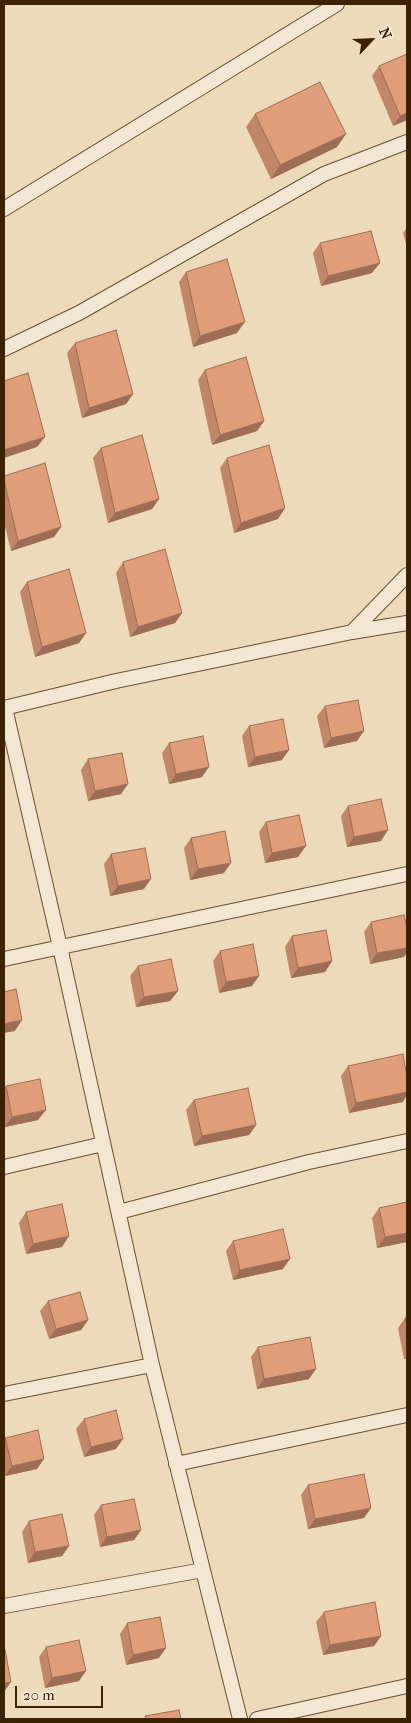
<!DOCTYPE html>
<style>
body{margin:0}
#map{position:relative;width:411px;height:1723px;overflow:hidden;background:#eddabb;font-family:"IM FELL French Canon",serif}
canvas{display:block}
.frame{position:absolute;inset:0;border:5px solid #3a2202;pointer-events:none}
.north{position:absolute;left:346px;top:15px;width:50px;height:50px;-webkit-text-stroke:4px #f3e7d3;paint-order:stroke;rotate:65deg;font-size:14px;font-weight:700;line-height:20px;text-align:center;color:#3a2202}
.north::after{content:'';display:block;margin:auto;width:18px;height:22px;background:#3a2202;clip-path:polygon(50% 0,100% 100%,50% 72%,0 100%)}
.scale{position:absolute;left:15px;top:1686px;width:88px;height:22px;box-sizing:border-box;border:2px solid #3a2202;border-top:0;padding-left:6px;font-size:15px;line-height:18px;white-space:nowrap;color:#3a2202;-webkit-text-stroke:4px #f3e7d3;paint-order:stroke}
</style>
<div id="map">
<canvas width="411" height="1723"></canvas>
<div class="frame"></div>
<div class="north">N</div>
<div class="scale">20 m</div>
</div>
<script>
const c = document.querySelector('canvas').getContext('2d');
c.lineJoin = 'round';
const shape = rows => new Path2D(rows.map(r => 'M' + r).join(''));
function stroke(path, color, width, dash) { c.strokeStyle = color; c.lineWidth = width; c.lineCap = dash ? 'butt' : 'round'; c.setLineDash(dash || []); c.stroke(path); }
function paint(path, color) { c.fillStyle = color; c.fill(path, 'evenodd'); }
const lane = shape([
 [4,209,337,4],
 [4,349,79,313,324,174,407,142],
 [352,632,407,575],
 [4,708,116,681,352,632,407,623],
 [5,708,60,947,152,1365,240,1719],
 [4,959,407,874],
 [4,1167,103,1144],
 [119,1212,309,1162,407,1141],
 [4,1394,152,1365],
 [176,1464,407,1415],
 [4,1606,203,1570],
 [257,1719,407,1686]
]);
stroke(lane, '#675030', 16);
stroke(lane, '#f3e7d3', 14);
paint(shape([
 [407,54,407,120,393,126,372,76,379,66],
 [255,114,337,147,271,179,246,127],
 [407,227,407,248,403,233],
 [320,243,372,273,321,286,313,253],
 [186,272,237,333,193,347,179,282],
 [75,343,133,394,126,404,82,418,67,353],
 [205,370,264,421,257,431,212,445,198,380],
 [101,448,159,499,152,509,108,523,93,458],
 [227,458,278,519,234,533,220,468],
 [4,476,61,527,54,537,11,551,4,522],
 [123,562,182,613,175,623,130,637,116,573],
 [27,582,86,633,79,643,35,657,20,592],
 [325,706,357,741,324,748,317,716],
 [249,726,282,760,248,767,242,736],
 [169,743,202,777,169,784,162,753],
 [88,759,121,794,88,801,81,770],
 [348,806,381,841,347,847,341,816],
 [266,822,298,857,265,863,259,832],
 [191,838,224,873,190,880,184,848],
 [111,854,144,889,110,896,104,864],
 [371,922,407,928,407,952,404,957,370,964,364,932],
 [292,936,332,961,325,972,291,978,285,947],
 [220,951,252,986,219,993,213,961],
 [138,966,178,991,170,1001,136,1007,130,976],
 [348,1066,403,1102,349,1113,341,1076],
 [6,1086,38,1120,5,1127,4,1120,4,1089],
 [194,1100,256,1125,249,1135,194,1146,186,1110],
 [407,1202,407,1242,377,1248,372,1218,379,1208],
 [26,1212,62,1247,26,1254,19,1223],
 [233,1241,283,1269,233,1280,226,1251],
 [48,1301,88,1320,81,1330,49,1339,40,1311],
 [407,1317,407,1359,404,1359,398,1328,405,1318],
 [258,1347,309,1379,257,1389,251,1357],
 [84,1419,116,1449,84,1457,76,1429],
 [5,1438,37,1469,5,1476,4,1472,4,1440],
 [308,1485,364,1518,308,1529,301,1495],
 [101,1505,141,1530,134,1540,100,1547,94,1515],
 [29,1521,69,1546,62,1556,28,1563,22,1532],
 [324,1612,381,1636,374,1646,323,1655,316,1622],
 [127,1623,159,1658,126,1665,120,1634],
 [46,1647,79,1681,45,1688,39,1657]
]), '#c18768');
paint(shape([
 [407,113,407,120,393,126,400,116],
 [346,134,337,147,271,179,280,165],
 [380,263,372,273,321,286,328,276],
 [245,322,237,333,193,347,200,336],
 [133,394,126,404,82,418,89,408],
 [264,421,257,431,212,445,220,435],
 [45,437,37,447,4,458,4,450],
 [159,499,152,509,108,523,115,513],
 [285,508,278,519,234,533,241,523],
 [61,527,54,537,11,551,18,541],
 [182,613,175,623,130,637,138,627],
 [86,633,79,643,35,657,42,647],
 [364,731,357,741,324,748,331,738],
 [289,750,282,760,248,767,255,757],
 [209,767,202,777,169,784,176,774],
 [128,784,121,794,88,801,95,791],
 [388,830,381,841,347,847,354,837],
 [306,846,298,857,265,863,272,853],
 [231,863,224,873,190,880,198,869],
 [151,879,144,889,110,896,118,886],
 [407,948,407,952,404,957,370,964,377,953],
 [332,961,325,972,291,978,298,968],
 [259,976,252,986,219,993,226,982],
 [178,991,170,1001,136,1007,144,997],
 [22,1020,15,1031,4,1033,4,1024],
 [407,1092,407,1095,403,1102,349,1113,356,1103],
 [46,1110,38,1120,5,1127,12,1117],
 [256,1125,249,1135,194,1146,202,1136],
 [407,1233,407,1242,377,1248,385,1237],
 [69,1236,62,1247,26,1254,33,1244],
 [290,1259,283,1269,233,1280,240,1270],
 [88,1320,81,1330,49,1339,56,1329],
 [316,1369,309,1379,257,1389,264,1379],
 [123,1439,116,1449,84,1457,91,1447],
 [44,1459,37,1469,5,1476,12,1466],
 [371,1508,364,1518,308,1529,315,1519],
 [141,1530,134,1540,100,1547,107,1537],
 [69,1546,62,1556,28,1563,35,1552],
 [381,1636,374,1646,323,1655,330,1645],
 [166,1648,159,1658,126,1665,133,1655],
 [86,1671,79,1681,45,1688,52,1678],
 [11,1682,4,1692,4,1683]
]), '#9d6e55');
const building = shape([
 [407,54,407,113,400,116,379,66,407,54],
 [320,82,346,134,280,165,255,114,320,82],
 [371,231,380,263,328,276,320,243,371,231],
 [227,259,245,322,200,336,186,272,227,259],
 [116,330,133,394,89,408,75,343,116,330],
 [246,357,264,421,220,435,205,370,246,357],
 [28,373,45,437,4,450,4,381,28,373],
 [142,435,159,499,115,513,101,448,142,435],
 [269,445,285,508,241,523,227,458,269,445],
 [45,463,61,527,18,541,4,480,4,476,45,463],
 [165,549,182,613,138,627,123,562,165,549],
 [69,569,86,633,42,647,27,582,69,569],
 [358,700,364,731,331,738,325,706,358,700],
 [283,719,289,750,255,757,249,726,283,719],
 [203,736,209,767,176,774,169,743,203,736],
 [122,753,128,784,95,791,88,759,122,753],
 [381,799,388,830,354,837,348,806,381,799],
 [299,815,306,846,272,853,266,822,299,815],
 [225,831,231,863,198,869,191,838,225,831],
 [145,848,151,879,118,886,111,854,145,848],
 [404,915,407,928,407,948,377,953,371,922,404,915],
 [326,930,332,961,298,968,292,936,326,930],
 [253,944,259,976,226,982,220,951,253,944],
 [171,959,178,991,144,997,138,966,171,959],
 [16,989,22,1020,4,1024,4,992,16,989],
 [403,1054,407,1077,407,1092,356,1103,348,1066,403,1054],
 [40,1079,46,1110,12,1117,6,1086,40,1079],
 [248,1088,256,1125,202,1136,194,1100,248,1088],
 [407,1202,407,1233,385,1237,379,1208,407,1202],
 [62,1204,69,1236,33,1244,26,1212,62,1204],
 [283,1229,290,1259,240,1270,233,1241,283,1229],
 [80,1292,88,1320,56,1329,48,1301,80,1292],
 [407,1317,407,1327,405,1318,407,1317],
 [310,1337,316,1369,264,1379,258,1347,310,1337],
 [116,1410,123,1439,91,1447,84,1419,116,1410],
 [38,1430,44,1459,12,1466,5,1438,38,1430],
 [364,1474,371,1508,315,1519,308,1485,364,1474],
 [134,1499,141,1530,107,1537,101,1505,134,1499],
 [62,1514,69,1546,35,1552,29,1521,62,1514],
 [375,1602,381,1636,330,1645,324,1612,375,1602],
 [160,1617,166,1648,133,1655,127,1623,160,1617],
 [79,1640,86,1671,52,1678,46,1647,79,1640],
 [5,1650,11,1682,4,1683,4,1651,5,1650],
 [179,1710,181,1719,146,1719,145,1716,179,1710]
]);
paint(building, '#e09d79');
stroke(building, '#9d6e55', 1);
</script>
